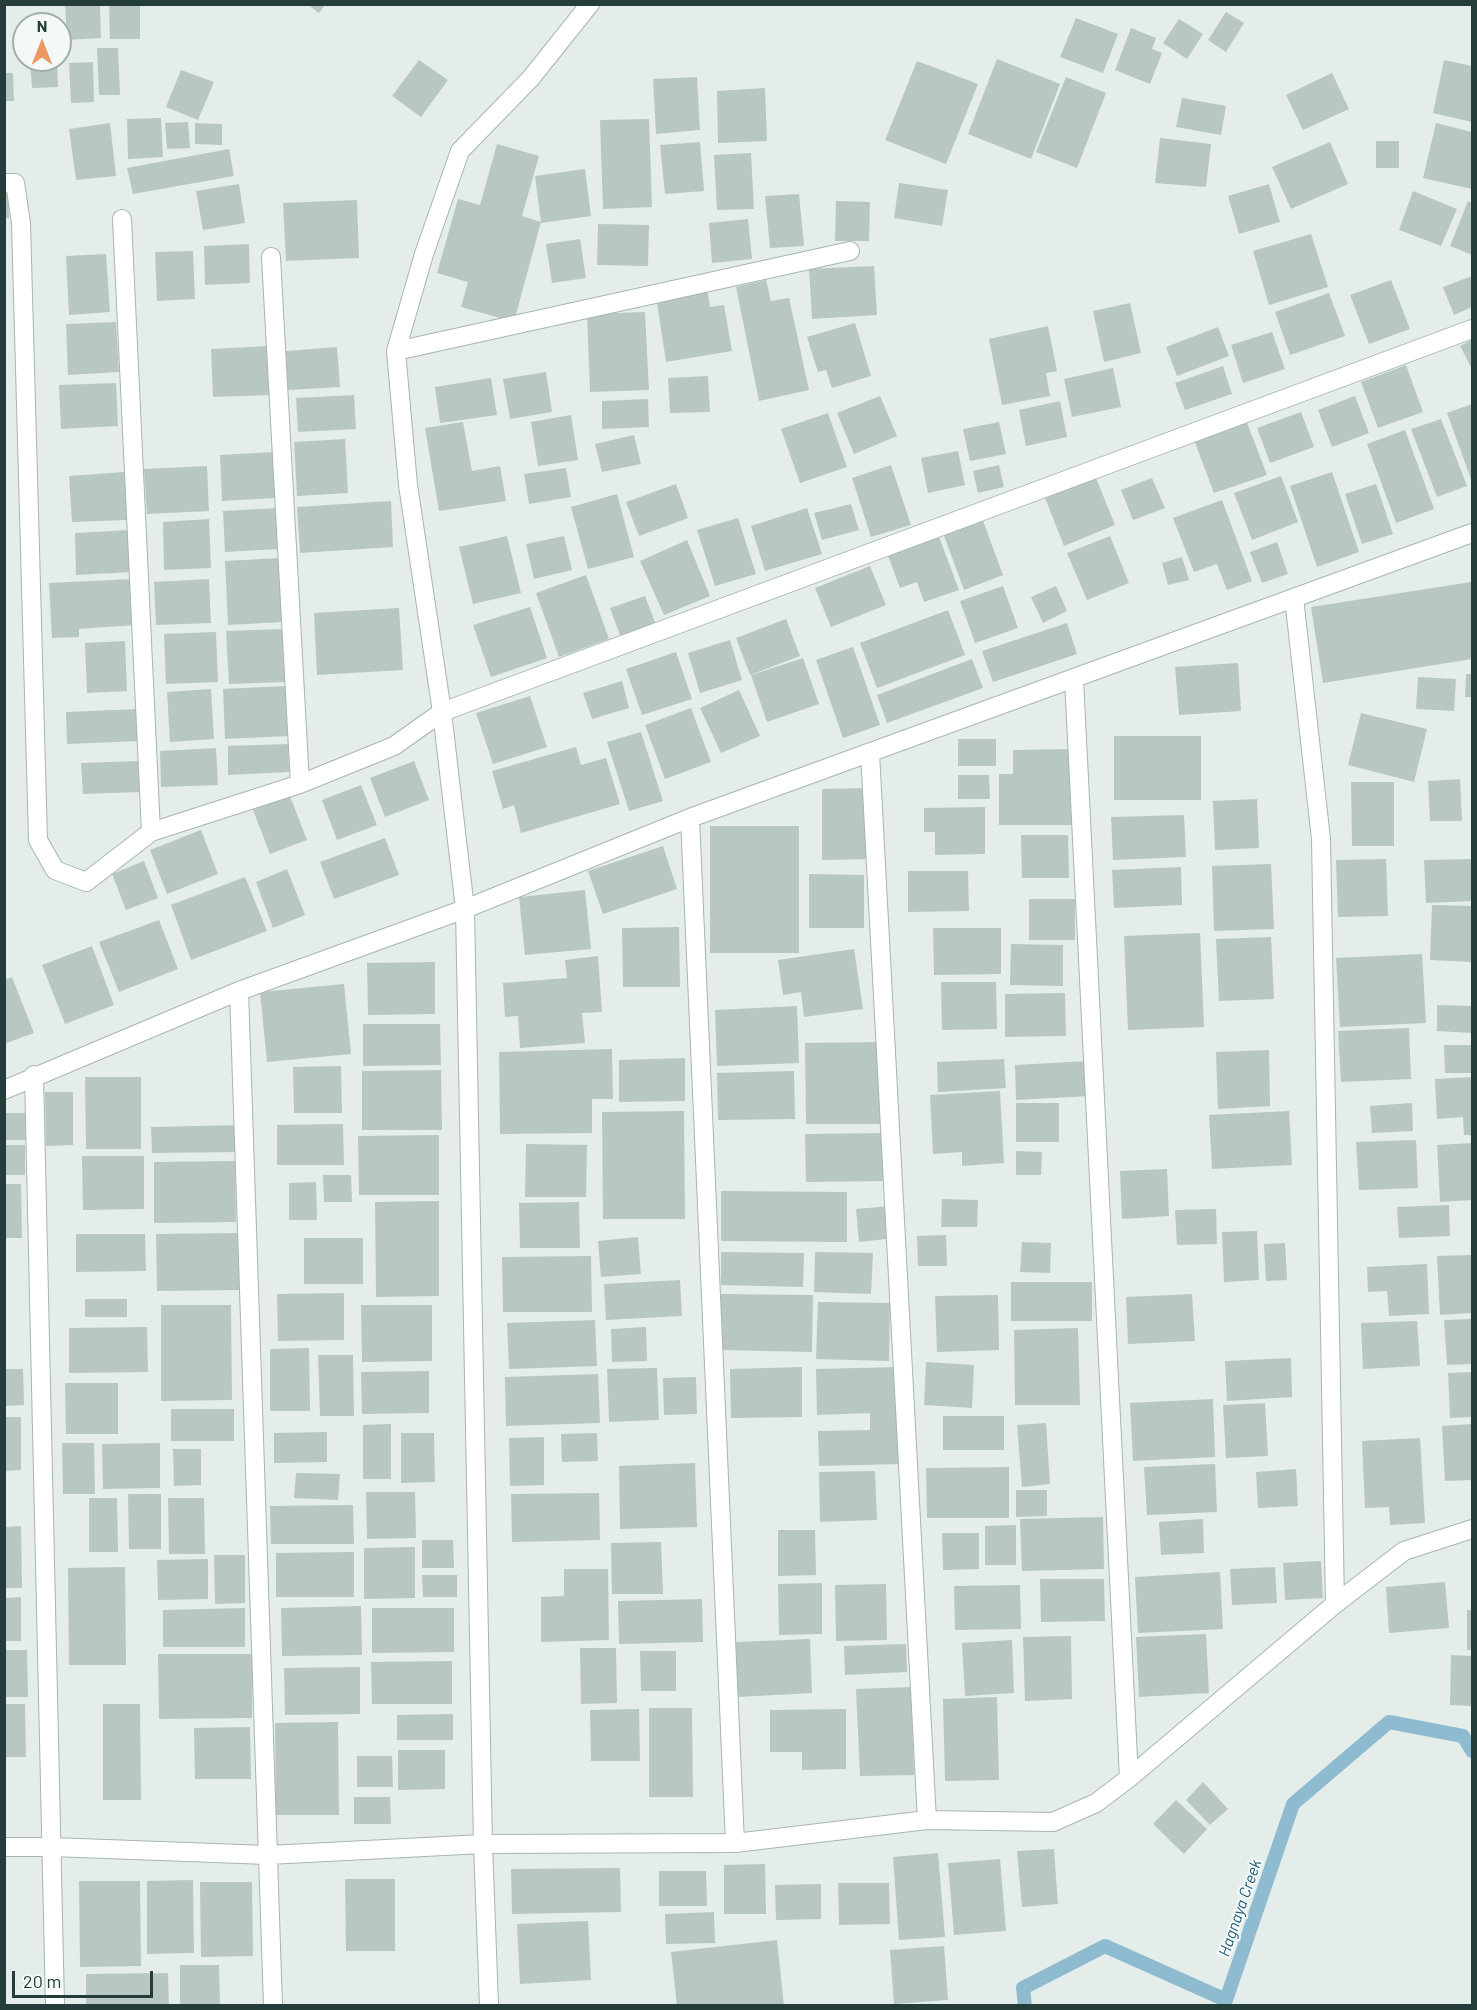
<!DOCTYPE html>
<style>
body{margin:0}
#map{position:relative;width:1477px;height:2010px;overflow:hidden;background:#e4edea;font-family:Barlow,sans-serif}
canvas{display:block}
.frame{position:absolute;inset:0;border:6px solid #243d3a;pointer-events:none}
.north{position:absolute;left:12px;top:12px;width:60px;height:60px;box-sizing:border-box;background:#f4f9f7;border:2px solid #a1aeab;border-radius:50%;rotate:0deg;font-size:16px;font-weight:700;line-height:24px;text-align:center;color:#243d3a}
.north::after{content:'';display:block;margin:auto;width:21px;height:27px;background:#ec9862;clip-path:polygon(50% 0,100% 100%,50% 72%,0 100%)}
.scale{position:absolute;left:12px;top:1971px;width:141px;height:27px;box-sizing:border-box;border:3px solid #243d3a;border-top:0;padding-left:8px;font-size:18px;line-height:21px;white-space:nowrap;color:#243d3a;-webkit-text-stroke:4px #f4f9f7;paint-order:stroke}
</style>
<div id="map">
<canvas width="1477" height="2010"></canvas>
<div class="frame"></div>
<div class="north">N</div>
<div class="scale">20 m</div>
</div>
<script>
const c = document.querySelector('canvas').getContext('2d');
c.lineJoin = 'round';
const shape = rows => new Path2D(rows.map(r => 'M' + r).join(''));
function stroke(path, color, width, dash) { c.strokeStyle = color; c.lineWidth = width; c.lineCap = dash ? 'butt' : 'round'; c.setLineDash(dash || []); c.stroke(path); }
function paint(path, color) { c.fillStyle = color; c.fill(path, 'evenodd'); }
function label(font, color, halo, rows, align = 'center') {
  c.font = font + ' Barlow,sans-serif'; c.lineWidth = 4.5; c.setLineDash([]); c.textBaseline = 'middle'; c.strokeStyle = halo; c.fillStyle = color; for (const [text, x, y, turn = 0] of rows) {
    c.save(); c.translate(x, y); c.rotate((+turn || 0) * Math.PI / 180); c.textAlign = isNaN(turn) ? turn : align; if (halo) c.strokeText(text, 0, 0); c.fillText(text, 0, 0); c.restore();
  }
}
stroke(shape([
 [1025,2006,1023,1988,1105,1946,1226,2000,1293,1804,1389,1722,1463,1736,1472,1751]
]), '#8ebbcf', 14);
paint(shape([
 [65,4,100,4,101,38,67,40],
 [109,4,140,4,140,39,110,39],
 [307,4,326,4,319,13],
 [1226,12,1244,23,1226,52,1208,40],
 [1076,18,1118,34,1103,73,1060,57],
 [1179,19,1203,34,1187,59,1163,43],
 [1131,28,1156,38,1152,49,1162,53,1150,84,1115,70],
 [97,48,118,48,120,95,99,95],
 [997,59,1060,84,1031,159,968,134],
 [30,60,57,60,58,87,32,88],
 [419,60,448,80,421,117,392,96],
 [1444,60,1472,66,1472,122,1433,113],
 [917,61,978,84,946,164,885,140],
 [93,62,94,102,71,103,69,63],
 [181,70,214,82,198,120,166,107],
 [4,73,13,73,14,101,4,101],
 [1332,73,1349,109,1303,130,1286,95],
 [697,77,700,130,656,134,653,79],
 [1066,77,1106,93,1077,168,1036,152],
 [765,88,767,141,718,143,717,91],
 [1182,98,1226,106,1221,135,1176,127],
 [161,118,163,157,128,159,127,119],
 [649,119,652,207,603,209,600,120],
 [188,122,190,148,167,149,165,123],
 [110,123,116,176,76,180,69,129],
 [195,123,222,124,222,145,195,144],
 [1436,123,1472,132,1472,189,1423,178],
 [1160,138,1211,144,1206,187,1155,183],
 [1376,141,1399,141,1399,168,1376,168],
 [700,142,704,191,665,194,660,145],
 [1330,142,1348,184,1291,209,1272,167],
 [497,144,539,156,522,216,541,222,514,322,461,307,468,282,437,273,458,199,480,205],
 [229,149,234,176,133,194,127,168],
 [751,153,754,209,717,210,714,155],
 [585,169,591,216,541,223,535,176],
 [899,183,948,190,942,226,894,218],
 [239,184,245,223,203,230,196,191],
 [1269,184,1280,222,1239,234,1228,196],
 [8,187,9,218,4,218,4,188],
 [1413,191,1457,209,1441,246,1399,230],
 [799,194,804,246,770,248,765,196],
 [357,200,359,258,286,261,283,203],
 [836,201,870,202,869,241,835,241],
 [1468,201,1472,203,1472,255,1450,246],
 [748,219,752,259,712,263,709,223],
 [598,224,649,225,648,266,597,265],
 [1311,234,1328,287,1269,305,1253,251],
 [580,239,586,278,552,283,546,244],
 [249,244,250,283,205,285,204,246],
 [193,251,195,299,157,301,155,252],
 [106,254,110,312,69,315,66,256],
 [874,266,877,315,812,319,809,269],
 [1472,276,1472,307,1454,315,1443,287],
 [766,280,771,301,789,298,809,390,759,401,736,287],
 [1391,280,1410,329,1369,344,1350,295],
 [707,288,710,307,724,305,732,351,666,362,656,296],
 [1329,293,1345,336,1290,355,1275,312],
 [1130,303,1141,353,1104,362,1093,311],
 [645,312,649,390,590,392,587,314],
 [116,322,119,372,68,375,66,324],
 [855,323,871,376,832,388,826,370,818,372,807,337],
 [1048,326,1057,371,1046,373,1050,396,1002,405,989,339],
 [1218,327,1229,356,1177,376,1166,347],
 [1272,332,1285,369,1243,383,1231,345],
 [1472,340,1472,369,1460,346],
 [268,346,270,395,213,397,211,349],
 [337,347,340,387,288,390,286,351],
 [1406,365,1423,412,1378,428,1361,382],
 [1223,366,1232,394,1185,410,1175,383],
 [1113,368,1121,407,1072,417,1064,379],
 [546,372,552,412,510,419,503,379],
 [708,376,710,412,670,413,668,378],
 [491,378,497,415,440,423,435,387],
 [116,383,118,426,61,429,59,385],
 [354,395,356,429,298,432,296,398],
 [880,396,897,436,854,454,837,413],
 [1355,396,1369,433,1332,447,1318,410],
 [648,399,649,427,602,429,602,401],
 [1060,401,1067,437,1026,446,1019,410],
 [1472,404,1472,482,1447,413],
 [1301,412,1314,447,1270,463,1257,428],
 [828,413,847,467,800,483,781,429],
 [571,415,578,460,538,466,531,422],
 [1441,419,1467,486,1437,497,1411,429],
 [1246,420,1267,475,1214,493,1194,440],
 [463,422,472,471,500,466,506,501,439,511,425,428],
 [999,422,1006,454,970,461,963,429],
 [1405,430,1434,509,1396,523,1367,444],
 [634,435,641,464,602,472,595,444],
 [345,439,348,493,297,496,294,442],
 [958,451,965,485,928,493,921,458],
 [274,452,276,498,222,501,220,455],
 [891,465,911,525,871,537,852,478],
 [999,465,1004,487,978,493,973,471],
 [207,466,209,511,147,514,144,469],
 [566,468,571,497,529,504,524,474],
 [124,472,127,520,72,522,69,476],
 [1332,472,1359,552,1317,567,1290,486],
 [1281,476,1298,522,1252,540,1234,493],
 [1096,478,1115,525,1064,546,1045,498],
 [1152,478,1165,508,1133,520,1121,490],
 [676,484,688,518,639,536,626,502],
 [1376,484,1393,534,1362,544,1345,494],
 [617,494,634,557,588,569,571,507],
 [1222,500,1252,581,1227,590,1217,564,1194,572,1173,518],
 [391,501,393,547,300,553,297,507],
 [851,504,859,530,822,540,814,513],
 [277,508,279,549,225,552,223,511],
 [807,508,822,554,765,571,751,526],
 [738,518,756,574,715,586,697,530],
 [982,518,1003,575,964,590,943,533],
 [209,519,211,568,164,570,163,522],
 [130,530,133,572,76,575,75,533],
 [938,534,959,590,924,602,917,582,900,588,887,553],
 [507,536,521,593,473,604,459,547],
 [564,536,572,570,534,579,526,544],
 [1110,536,1129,583,1087,600,1067,553],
 [687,540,710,596,664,615,640,561],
 [1277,542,1288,574,1262,583,1250,552],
 [1182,557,1189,580,1168,585,1162,563],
 [280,558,283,622,228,625,225,561],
 [870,566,886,605,831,627,815,588],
 [586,575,609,639,559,657,536,593],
 [133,579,135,625,79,629,79,637,52,638,49,583],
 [209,579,211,623,156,625,154,582],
 [1471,582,1472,659,1323,683,1311,607],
 [1003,586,1018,628,975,643,960,601],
 [1056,586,1067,611,1043,623,1031,597],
 [645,596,656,625,621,638,610,608],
 [530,607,547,658,491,677,473,625],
 [399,608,403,670,317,675,314,613],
 [948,610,965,655,877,688,860,643],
 [786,619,800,656,750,675,736,638],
 [1067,623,1077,654,993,682,982,651],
 [283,629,286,682,229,684,226,631],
 [216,632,218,682,166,684,164,634],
 [730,640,742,680,700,693,688,653],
 [125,641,127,691,87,693,85,643],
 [853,647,880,725,843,738,816,660],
 [676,652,692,699,642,715,626,669],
 [803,658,819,704,767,722,751,675],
 [972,659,983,688,887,723,877,695],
 [1238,663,1241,711,1179,715,1175,667],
 [1466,674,1472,674,1472,697,1465,697],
 [1418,677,1456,679,1454,711,1416,709],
 [622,681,629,708,592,719,583,693],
 [286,686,289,736,225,739,223,689],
 [211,689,214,739,170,742,167,692],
 [739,690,760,736,721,753,700,708],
 [530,696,547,747,493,764,476,713],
 [691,708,711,762,665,779,645,725],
 [137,709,139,741,67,744,66,712],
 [1361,713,1427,729,1414,782,1348,765],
 [641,732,663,801,629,811,607,742],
 [1114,736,1201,736,1201,800,1114,800],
 [958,739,996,739,996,766,958,766],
 [288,744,289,772,228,775,228,746],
 [576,747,581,765,606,758,620,804,521,833,514,805,503,809,492,771],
 [216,748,218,785,161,787,160,751],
 [1073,749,1074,825,999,825,999,774,1013,774,1013,750],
 [138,761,140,792,83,794,81,763],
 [414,761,429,800,385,817,370,778],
 [958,775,989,775,990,799,958,799],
 [1460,779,1462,821,1430,821,1428,781],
 [1351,782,1394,782,1394,846,1352,846],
 [361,785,377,825,337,840,322,800],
 [870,788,870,859,822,860,822,789],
 [290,796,307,840,270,854,253,810],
 [1257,799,1259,848,1215,850,1213,801],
 [985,807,985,854,935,855,935,832,924,832,924,808],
 [1184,815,1186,857,1113,860,1111,817],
 [710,826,799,826,799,953,710,953],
 [201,830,218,874,167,894,150,850],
 [1021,835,1068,835,1069,878,1022,878],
 [385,838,399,875,334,899,320,862],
 [663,846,677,889,603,914,588,871],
 [1386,859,1388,916,1338,917,1336,860],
 [1472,859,1472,901,1426,903,1424,860],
 [144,861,158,898,126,910,112,874],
 [1271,864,1274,929,1214,931,1212,866],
 [1181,867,1182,905,1114,908,1112,870],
 [287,869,305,915,273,928,256,882],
 [908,871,968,871,969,911,908,912],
 [809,874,864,875,864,928,809,928],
 [245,877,267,931,191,960,171,905],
 [585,890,591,949,525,955,519,897],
 [1029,899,1075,899,1075,940,1029,940],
 [1432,905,1472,906,1472,962,1430,960],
 [159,920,178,969,119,992,99,942],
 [679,927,680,987,623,987,622,928],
 [933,928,1001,928,1001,974,934,975],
 [1200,933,1204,1027,1128,1030,1124,936],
 [1271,937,1274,999,1219,1001,1216,939],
 [1011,944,1063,945,1063,986,1010,985],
 [92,946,114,1005,65,1024,42,965],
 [854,949,863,1009,804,1017,801,992,783,995,778,960],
 [1422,954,1426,1023,1340,1027,1336,958],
 [598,956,602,1012,582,1013,585,1043,520,1048,518,1016,505,1017,503,983,567,978,565,960],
 [435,962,435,1014,368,1015,367,963],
 [12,977,34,1033,4,1044,4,980],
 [941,982,996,982,997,1029,942,1030],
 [344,984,351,1054,267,1062,260,992],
 [1065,993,1066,1036,1005,1037,1005,994],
 [1437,1005,1472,1006,1472,1033,1437,1031],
 [797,1006,799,1063,717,1066,715,1010],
 [363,1024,440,1024,441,1065,363,1066],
 [1409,1028,1411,1079,1341,1082,1338,1031],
 [880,1042,880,1124,806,1124,805,1043],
 [1444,1045,1472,1045,1472,1073,1445,1073],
 [612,1049,613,1099,592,1099,592,1133,500,1134,499,1052],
 [1269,1050,1270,1106,1218,1109,1216,1052],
 [685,1058,685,1101,619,1102,619,1060],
 [1004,1059,1006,1088,938,1092,937,1062],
 [1089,1061,1091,1096,1016,1100,1015,1065],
 [341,1066,342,1113,294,1113,293,1067],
 [441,1070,442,1130,362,1130,362,1071],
 [794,1071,795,1119,718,1120,717,1073],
 [85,1077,141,1077,141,1149,86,1149],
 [1472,1077,1472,1135,1464,1135,1463,1117,1437,1119,1435,1079],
 [1000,1091,1004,1163,962,1166,962,1152,933,1154,930,1095],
 [45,1092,73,1092,73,1145,46,1146],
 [1016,1103,1059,1103,1059,1142,1016,1142],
 [1412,1103,1413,1131,1372,1133,1370,1106],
 [684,1111,685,1219,603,1219,602,1112],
 [1289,1111,1292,1165,1212,1169,1209,1115],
 [4,1113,25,1113,26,1140,4,1140],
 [343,1124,344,1165,277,1165,277,1125],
 [241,1125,241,1152,152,1153,151,1127],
 [887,1133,887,1181,806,1182,805,1134],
 [439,1135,439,1195,359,1195,358,1136],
 [1416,1140,1418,1188,1359,1190,1356,1142],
 [1472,1143,1472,1200,1440,1202,1437,1145],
 [526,1144,587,1145,586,1197,525,1197],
 [4,1145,25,1145,25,1175,4,1175],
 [1016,1151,1042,1152,1041,1175,1016,1175],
 [82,1156,144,1156,144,1209,83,1210],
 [235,1161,236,1222,154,1223,154,1162],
 [1167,1169,1169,1216,1122,1219,1120,1171],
 [323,1175,351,1175,352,1202,324,1202],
 [316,1182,317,1220,289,1220,289,1183],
 [4,1184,21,1184,22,1238,4,1238],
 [721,1191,847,1192,847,1242,721,1241],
 [942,1199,978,1200,977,1227,941,1227],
 [439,1201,439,1296,376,1297,375,1202],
 [579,1202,580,1248,520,1248,519,1203],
 [1449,1205,1450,1236,1399,1238,1397,1207],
 [891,1206,895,1238,859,1242,856,1209],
 [1216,1209,1217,1244,1177,1245,1175,1210],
 [1257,1231,1259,1280,1224,1282,1222,1232],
 [239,1233,240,1290,157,1291,156,1234],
 [76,1234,145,1234,146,1271,76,1272],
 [946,1235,947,1266,918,1266,917,1236],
 [638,1237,641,1274,601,1277,598,1241],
 [304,1238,363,1238,363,1284,304,1284],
 [1022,1242,1051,1243,1050,1273,1020,1272],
 [1285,1243,1287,1280,1266,1281,1264,1244],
 [721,1252,804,1253,803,1287,721,1285],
 [815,1252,873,1253,871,1294,814,1292],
 [1472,1255,1472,1313,1440,1315,1437,1256],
 [591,1256,592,1312,503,1312,502,1257],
 [1427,1264,1429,1314,1389,1316,1387,1291,1368,1292,1367,1267],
 [680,1280,682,1316,606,1320,604,1284],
 [1011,1282,1092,1282,1092,1321,1011,1321],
 [344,1293,344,1340,278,1341,277,1294],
 [721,1294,813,1295,812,1352,721,1350],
 [1192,1294,1195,1341,1128,1344,1126,1297],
 [998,1295,999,1350,937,1352,935,1296],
 [85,1299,127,1299,127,1317,85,1317],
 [818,1302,890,1303,889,1361,816,1359],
 [161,1305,231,1305,232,1400,161,1401],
 [361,1305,432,1305,432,1361,362,1362],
 [1472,1319,1472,1364,1447,1365,1444,1320],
 [595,1320,597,1366,509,1369,507,1323],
 [1417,1321,1420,1366,1363,1369,1361,1323],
 [147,1327,148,1372,69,1373,69,1328],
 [646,1327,647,1361,612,1362,611,1329],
 [1078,1328,1080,1405,1015,1405,1014,1330],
 [309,1348,310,1411,270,1411,270,1349],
 [318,1355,353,1355,354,1416,320,1416],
 [1291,1358,1292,1397,1227,1401,1225,1361],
 [926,1362,974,1365,972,1408,924,1405],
 [802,1367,802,1417,731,1418,730,1369],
 [897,1367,900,1464,819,1466,818,1431,870,1430,870,1413,817,1415,816,1369],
 [657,1368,659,1420,609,1422,607,1369],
 [4,1369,23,1369,24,1405,4,1406],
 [429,1371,429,1413,362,1414,361,1372],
 [1472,1372,1472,1417,1450,1418,1448,1373],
 [598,1374,600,1423,506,1426,505,1377],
 [696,1377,697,1414,664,1415,663,1378],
 [65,1383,118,1383,118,1434,66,1434],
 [1213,1399,1215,1457,1133,1461,1130,1403],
 [1265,1403,1268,1456,1226,1458,1223,1405],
 [171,1409,234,1409,234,1441,171,1441],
 [943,1416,1004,1416,1004,1450,943,1450],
 [4,1417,21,1417,21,1470,4,1471],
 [1046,1423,1050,1484,1022,1487,1017,1425],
 [391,1424,391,1479,363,1479,363,1425],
 [1472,1424,1472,1480,1445,1481,1442,1426],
 [327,1432,327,1462,274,1463,274,1433],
 [401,1433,434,1433,435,1482,401,1483],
 [597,1433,598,1461,562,1462,561,1434],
 [544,1437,544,1485,510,1486,509,1438],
 [1420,1438,1425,1523,1390,1525,1389,1507,1365,1508,1362,1441],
 [62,1443,94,1443,95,1494,63,1494],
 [160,1443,160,1488,103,1489,102,1444],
 [173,1449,201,1449,201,1485,174,1486],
 [695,1463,697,1527,620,1529,619,1466],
 [1215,1464,1217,1512,1147,1515,1144,1467],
 [1009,1467,1009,1518,927,1518,926,1468],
 [1296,1469,1298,1506,1258,1508,1256,1472],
 [875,1471,877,1520,820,1522,819,1472],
 [296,1473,340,1474,338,1500,294,1498],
 [1016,1490,1047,1490,1047,1516,1016,1517],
 [366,1492,415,1492,416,1538,367,1539],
 [599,1493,600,1540,512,1542,511,1494],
 [128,1494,161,1494,161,1549,129,1549],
 [89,1498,117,1498,118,1552,89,1552],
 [168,1498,204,1498,205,1554,169,1554],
 [353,1505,354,1544,271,1544,270,1506],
 [1103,1517,1104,1569,1022,1571,1020,1519],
 [1203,1519,1204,1553,1161,1555,1159,1522],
 [1016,1525,1016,1565,985,1565,985,1526],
 [21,1526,22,1588,4,1588,4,1527],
 [778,1530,815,1530,816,1575,778,1576],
 [942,1533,979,1533,979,1569,943,1570],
 [422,1540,453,1540,454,1568,422,1568],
 [661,1542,663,1594,612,1594,611,1543],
 [415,1547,415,1598,364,1599,364,1548],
 [354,1552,354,1597,276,1597,276,1553],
 [214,1555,245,1555,245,1603,215,1604],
 [208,1559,208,1599,158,1600,157,1560],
 [1321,1561,1323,1598,1285,1600,1283,1563],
 [125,1567,126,1665,69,1665,68,1568],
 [1275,1567,1277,1603,1232,1605,1230,1569],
 [564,1569,608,1569,609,1640,541,1642,541,1597,564,1596],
 [1220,1572,1223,1629,1138,1633,1135,1577],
 [422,1575,457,1575,457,1597,423,1597],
 [1040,1579,1104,1579,1105,1621,1041,1622],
 [1445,1582,1449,1628,1389,1633,1386,1587],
 [822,1583,822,1634,779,1635,778,1584],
 [886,1584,887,1640,836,1641,835,1585],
 [1020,1585,1021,1629,955,1630,954,1586],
 [21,1597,21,1641,5,1641,5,1598],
 [702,1599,703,1642,619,1644,618,1601],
 [361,1606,362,1655,282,1656,281,1608],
 [245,1608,245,1647,163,1647,163,1610],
 [372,1608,454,1608,454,1652,372,1653],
 [1467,1610,1472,1610,1472,1650,1467,1650],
 [1206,1634,1209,1693,1139,1697,1136,1637],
 [1071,1636,1072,1699,1025,1701,1023,1637],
 [810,1639,812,1693,738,1697,736,1642],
 [1012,1640,1014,1693,965,1696,962,1643],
 [906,1644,907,1672,845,1675,844,1646],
 [580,1648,616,1648,617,1703,581,1704],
 [4,1650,27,1650,28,1697,4,1697],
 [640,1651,676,1651,676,1691,641,1691],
 [158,1654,252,1654,252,1718,159,1719],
 [1451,1655,1472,1656,1472,1706,1450,1705],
 [452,1661,452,1704,372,1704,371,1662],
 [360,1667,360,1714,285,1715,284,1668],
 [911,1687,914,1775,860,1776,856,1689],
 [997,1697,999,1780,945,1781,943,1699],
 [4,1704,25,1704,26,1757,4,1757],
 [103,1704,140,1704,141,1800,103,1800],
 [649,1708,692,1708,693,1797,649,1797],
 [639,1709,640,1761,591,1761,590,1710],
 [846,1709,846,1769,802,1770,802,1752,770,1752,770,1710],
 [453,1714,453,1740,397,1740,397,1715],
 [338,1722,339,1815,276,1815,275,1723],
 [250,1727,251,1779,195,1779,194,1728],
 [398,1750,445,1750,445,1789,398,1790],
 [357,1756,392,1756,393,1787,357,1787],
 [1203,1782,1228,1809,1210,1825,1186,1800],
 [354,1797,390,1797,391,1824,354,1824],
 [1176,1800,1207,1829,1184,1854,1153,1824],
 [1054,1849,1058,1904,1022,1907,1017,1851],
 [938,1853,945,1937,899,1940,893,1857],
 [1000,1859,1006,1931,954,1935,948,1863],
 [765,1864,766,1914,724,1914,724,1865],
 [620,1868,621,1912,512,1914,511,1869],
 [659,1871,706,1871,707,1906,659,1906],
 [345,1879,395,1879,395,1951,346,1951],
 [193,1880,194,1953,147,1954,147,1881],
 [79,1881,140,1881,141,1966,80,1967],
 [200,1882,252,1882,253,1956,201,1957],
 [838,1883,889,1883,890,1924,839,1925],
 [821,1884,821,1919,776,1920,775,1885],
 [714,1912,715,1943,666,1944,665,1914],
 [588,1921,591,1980,520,1984,517,1924],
 [777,1940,784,2006,677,2006,671,1952],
 [944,1946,948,2000,894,2004,890,1950],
 [180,1965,219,1965,220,2006,180,2006],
 [168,1973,169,2006,86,2006,86,1974]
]), '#b9c7c3');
const minor = shape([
 [4,183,15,183,21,223,38,840,55,870,86,882,151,832,300,784,394,746,442,712,1472,329],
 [122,219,151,832],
 [271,257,300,784],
 [396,351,850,251],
 [1294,598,1321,839,1335,1604],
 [1074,679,1129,1778],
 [870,753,927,1820],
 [690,818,735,1843],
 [239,991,273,2006],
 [34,1075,55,2006],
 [4,1090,239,991,465,909,690,818,1472,533],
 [4,1847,52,1847,268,1855,483,1844,735,1843,927,1820,1053,1822,1096,1803,1129,1778,1335,1604,1404,1551,1472,1529],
 [489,2006,483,1844,465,909,442,712,408,485,396,351,424,254,460,151,531,78,590,4]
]);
stroke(minor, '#a7b5b2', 20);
stroke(minor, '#fff', 18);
label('italic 16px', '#205c77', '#f4f9f7', [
 ["Hagnaya Creek",1240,1908,-71]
]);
</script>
